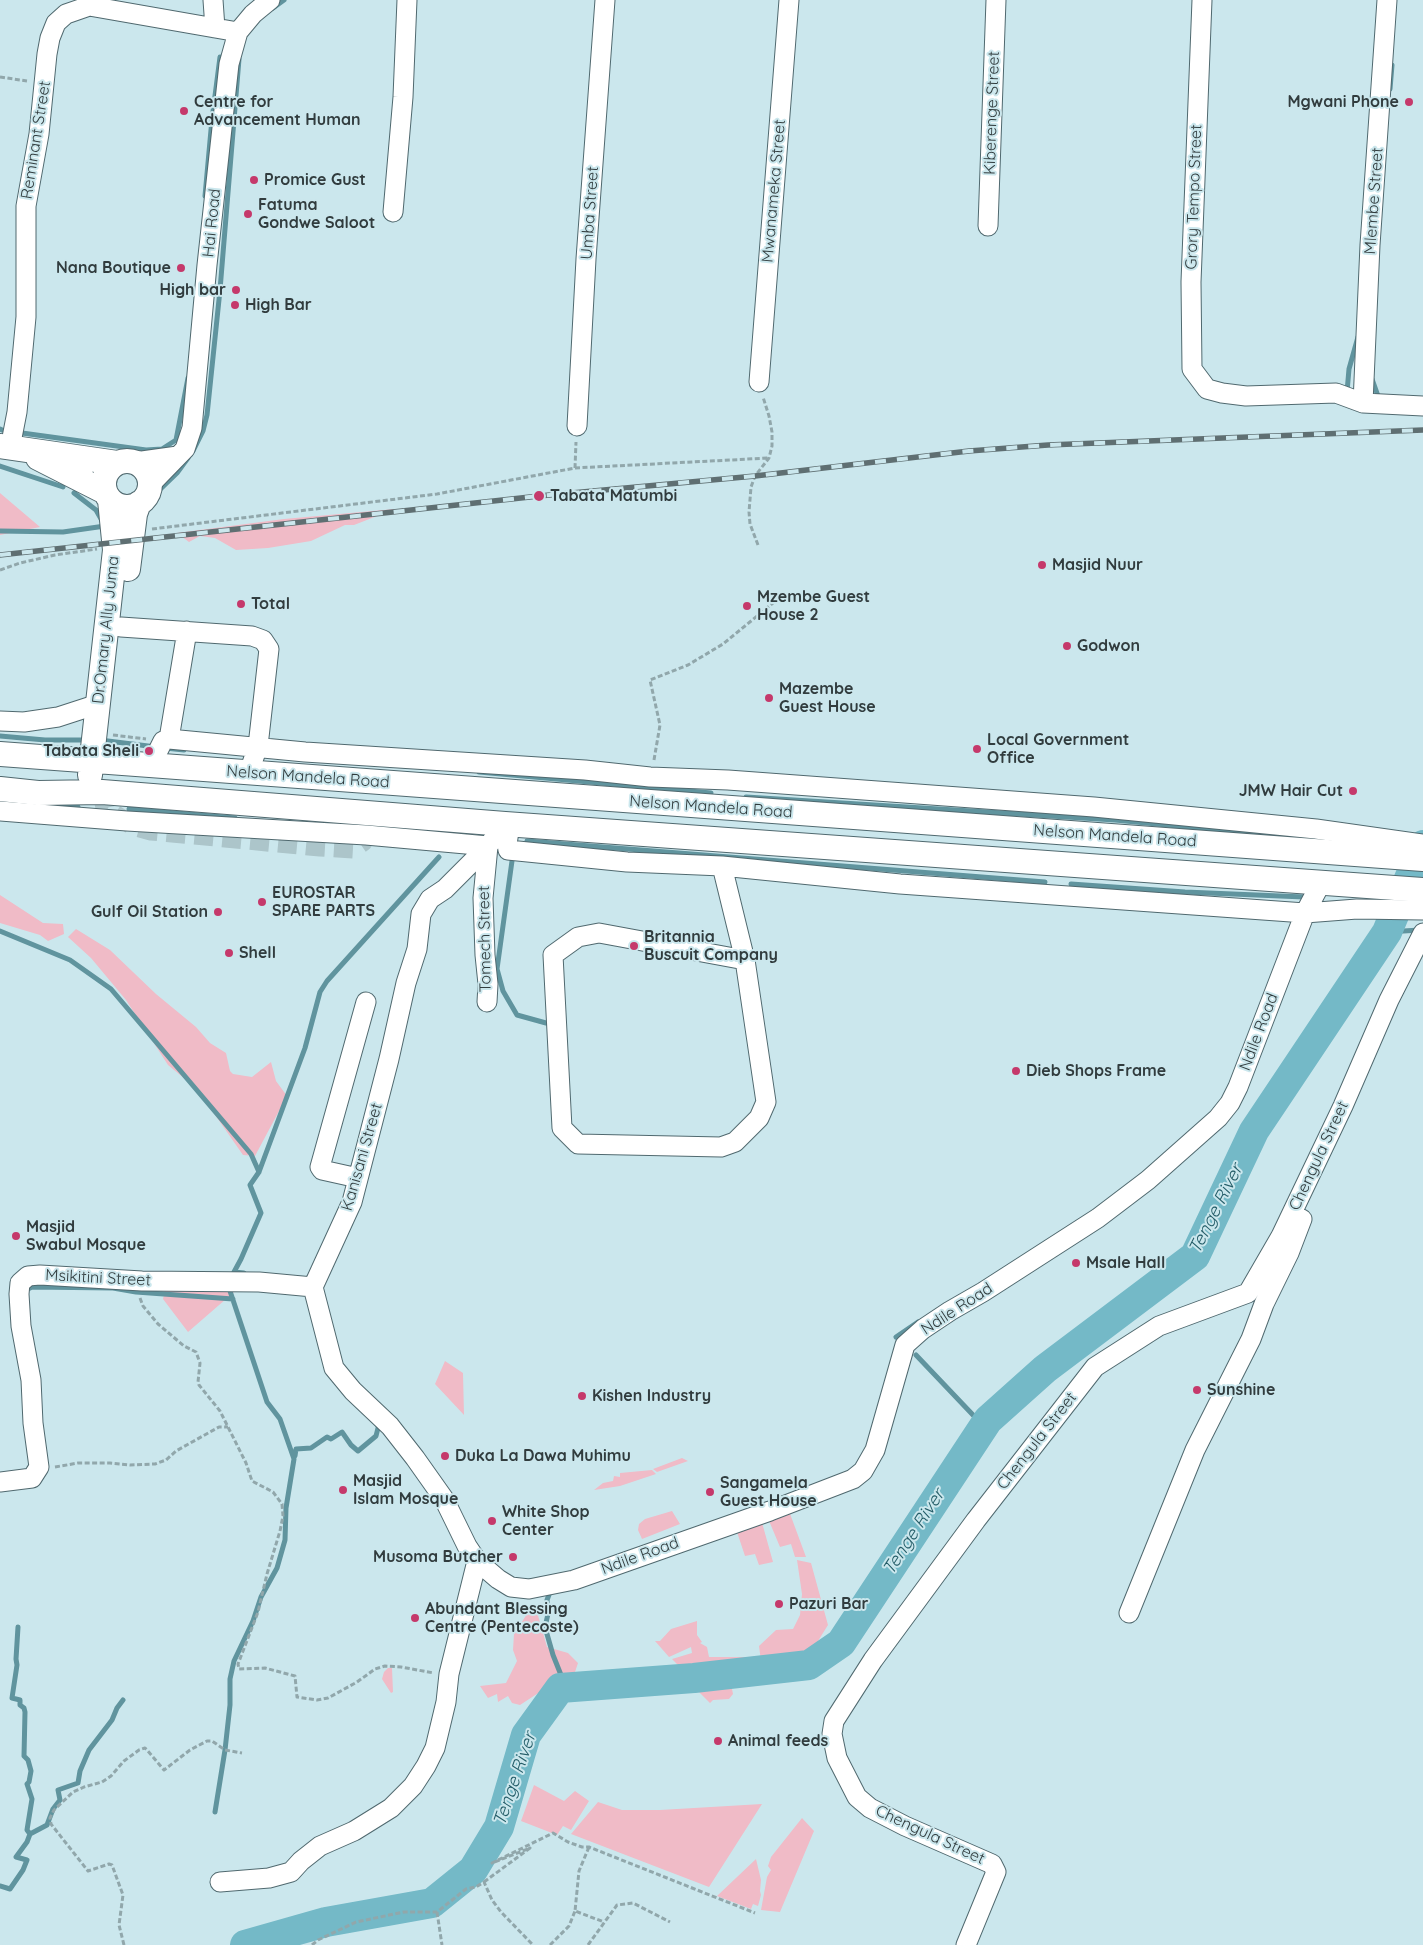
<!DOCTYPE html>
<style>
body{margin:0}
canvas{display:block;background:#cbe7ed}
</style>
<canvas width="1423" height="1945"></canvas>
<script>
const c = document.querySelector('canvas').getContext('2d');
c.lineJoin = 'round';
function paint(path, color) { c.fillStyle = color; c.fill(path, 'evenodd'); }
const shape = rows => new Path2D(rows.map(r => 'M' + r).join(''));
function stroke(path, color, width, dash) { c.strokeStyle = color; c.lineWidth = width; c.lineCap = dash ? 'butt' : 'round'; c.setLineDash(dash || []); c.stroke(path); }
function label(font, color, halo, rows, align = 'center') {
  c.font = font + ' Quicksand,sans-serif'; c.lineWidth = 4; c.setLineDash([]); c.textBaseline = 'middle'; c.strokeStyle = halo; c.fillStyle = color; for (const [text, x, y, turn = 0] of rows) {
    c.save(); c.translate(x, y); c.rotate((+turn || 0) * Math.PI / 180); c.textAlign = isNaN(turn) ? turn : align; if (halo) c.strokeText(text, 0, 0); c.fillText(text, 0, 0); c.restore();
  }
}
paint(shape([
 [0,493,40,527,0,535],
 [395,509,354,525,345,525,311,541,268,548,236,550,215,538,200,536,189,542,177,533,284,519],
 [0,895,43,923,63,924,64,934,48,941,40,935,0,923],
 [76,929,110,950,156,994,196,1027,210,1043,226,1053,230,1071,233,1074,252,1077,271,1062,276,1081,287,1096,255,1156,243,1155,197,1089,168,1065,126,1000,91,958,68,937],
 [166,1286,241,1286,188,1332,163,1299],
 [445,1361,463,1373,464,1415,435,1384],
 [682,1458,688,1461,657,1472,653,1469],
 [652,1470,656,1474,620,1486,594,1490,603,1483,613,1481,614,1476,620,1477,620,1473],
 [672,1511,680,1524,642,1539,638,1530,639,1524,645,1519],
 [789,1511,806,1557,795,1557,791,1544,780,1547,767,1516],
 [761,1519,773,1562,759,1565,755,1554,745,1556,735,1526],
 [797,1560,811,1563,828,1625,808,1657,803,1662,761,1661,759,1646,776,1630,793,1629,800,1615,802,1594],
 [537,1612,547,1647,568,1653,578,1663,573,1678,557,1677,549,1686,520,1705,512,1703,508,1696,498,1702,497,1694,488,1698,480,1686,506,1683,517,1661,513,1650,514,1634,527,1614],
 [697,1621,697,1635,702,1642,700,1643,707,1647,709,1657,755,1657,747,1657,743,1664,710,1667,710,1671,687,1674,672,1659,692,1653,691,1647,669,1657,655,1641,660,1641,671,1629],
 [388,1668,392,1668,393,1692,391,1693,382,1679,384,1672],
 [731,1684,733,1694,729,1699,713,1700,710,1703,697,1690],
 [534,1785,564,1801,575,1791,589,1801,571,1830,563,1826,557,1835,521,1821],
 [598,1802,622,1810,660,1810,762,1804,709,1887,571,1834],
 [802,1818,814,1831,780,1912,761,1910,767,1877,771,1870,768,1866,771,1857],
 [756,1859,761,1880,760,1891,761,1895,758,1906,753,1904,751,1909,717,1896]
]), '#f0bbc7');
stroke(shape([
 [273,8,284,0],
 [1390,89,1392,65],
 [205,196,212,119,220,57],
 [1372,379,1378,396,1376,399],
 [1347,392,1349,369,1358,337],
 [0,429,2,430],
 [22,433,146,450,162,449,176,440,188,378],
 [193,451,203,431,207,415,220,290,239,59],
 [0,466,63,487],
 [146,503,177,473,188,458],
 [0,531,63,532,105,526,96,510,74,493],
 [0,736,45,740,87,740],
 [100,740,156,747],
 [165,748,184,750],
 [479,772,711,793],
 [746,797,1115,820,1324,840],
 [48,804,78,807],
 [129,809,235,818],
 [527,841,1045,882],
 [512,861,497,969,503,991,517,1015,546,1023],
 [1071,884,1185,892,1304,897],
 [0,931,70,960,111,989,251,1154,259,1172],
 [1387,932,1420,930],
 [244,1273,234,1272,241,1259,261,1213,250,1185,259,1172,305,1048,320,992,327,981,439,857],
 [24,1291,32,1287,113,1288,136,1292,233,1299],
 [896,1337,918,1322],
 [916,1355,973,1415,988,1420],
 [295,1456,296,1449,311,1448,327,1437,331,1439,342,1432,351,1445,358,1451,376,1436,379,1424,381,1427],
 [553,1590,550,1592,547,1600,548,1614,545,1627,553,1655,561,1675,560,1688],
 [18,1627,16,1659,17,1665,12,1698,20,1700,20,1705,24,1708,25,1712,24,1756,28,1760,31,1771,29,1782,27,1784,32,1799,27,1830,30,1834],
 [215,1812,225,1750,230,1705,230,1679,234,1661,253,1621,261,1597,277,1568,285,1540,286,1508,294,1459,280,1419,267,1402,230,1291],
 [0,1886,10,1889,23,1870,27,1860,16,1857,27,1842,30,1834,47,1825,53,1809,60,1800,58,1790,78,1783,80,1771,89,1750,112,1720,117,1708,123,1700]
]), '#60949e', 5);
stroke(shape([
 [245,1945,326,1922,432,1903,473,1870,499,1827,526,1735,560,1688,694,1678,809,1665,841,1643,988,1420,1045,1369,1195,1256,1254,1131,1387,932,1423,845]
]), '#74b9c7', 30);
stroke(shape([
 [102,792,105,808,133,826,151,831,320,847,353,849,363,842,368,829,368,822]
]), '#acc5ca', 19, [19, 9]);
const minor = shape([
 [213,0,215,28],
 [1202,0,1191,282,1192,369,1207,389,1222,393,1246,396,1336,393,1363,403,1423,406],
 [393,212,403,97,407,0],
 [988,226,996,0],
 [759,382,789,0],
 [1363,403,1370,245,1387,0],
 [577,426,586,259,605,0],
 [10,448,17,412,26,317,26,206,39,134,47,54,50,38,56,23,66,14,89,6,238,32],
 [135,462,178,456],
 [149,486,185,449,192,428,207,265,229,64,238,32,253,14,270,0],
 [121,627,252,636,263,640,269,649,258,746,249,772],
 [0,721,24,722,58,717,98,704],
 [169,739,187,631],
 [151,765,163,741,169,739,305,752,585,770,650,777,728,780,1094,807,1316,829,1423,844],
 [0,811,127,821,366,835,488,846,483,898,485,955,488,984,487,1002],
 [505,824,488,846,445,889,430,899,421,914,417,949,406,983,389,1059,352,1202,313,1287,334,1368,353,1391,390,1426,415,1458,444,1499,467,1546,477,1561,498,1579,511,1587,529,1589,574,1580,770,1511,853,1479,863,1471,875,1450,905,1345,923,1329,950,1311,983,1292,1098,1218,1148,1180,1218,1118,1230,1103,1238,1087,1305,913,1321,883],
 [510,825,507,844,508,850,627,862,722,866,900,884,1305,913,1357,909,1423,910],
 [722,866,745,960,766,1102,759,1118,735,1142,721,1147,578,1144,562,1128,553,955,578,937,599,933,745,960],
 [358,1178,322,1170,320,1167,366,1002],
 [0,1482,32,1478,39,1467,33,1423,31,1380,21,1326,19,1294,20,1283,28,1276,40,1275,142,1281,259,1282,313,1287],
 [1129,1613,1195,1450,1251,1339,1264,1304,1289,1253,1302,1219],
 [220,1882,269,1878,291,1872,301,1861,320,1846,354,1831,391,1808,413,1786,426,1766,435,1748,446,1702,449,1674,477,1561],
 [966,1945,996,1872,992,1864,905,1826,870,1808,857,1797,837,1758,832,1734,834,1721,873,1660,976,1520,1095,1367,1159,1326,1248,1293,1281,1236,1343,1106,1389,1000,1423,933]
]);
const major = shape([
 [0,446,117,463],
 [38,458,105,492],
 '104 484a23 23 0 1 1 46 0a23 23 0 1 1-46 0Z',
 [128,569,135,514,139,503],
 [0,754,1423,859],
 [90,775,115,550,110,500],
 [0,789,38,793,102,792,505,824,1423,890]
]);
stroke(minor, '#50696f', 21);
stroke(major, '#50696f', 26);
stroke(shape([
 [0,77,27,81],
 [575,468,769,458],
 [152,529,437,494,575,468,576,442],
 [758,545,750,524,749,512,751,487,755,476,769,458,772,446,772,432,769,416,763,397],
 [0,570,20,563,55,555,97,549],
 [113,735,146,739],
 [654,760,660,725,650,680,688,665,723,644,773,603],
 [140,1298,143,1306,158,1324,184,1346,196,1352,200,1363,198,1382,199,1385,220,1411,246,1463,252,1481,273,1492,282,1504,283,1516,280,1531,267,1574,258,1612,238,1664,239,1669,265,1668,295,1676,297,1697,317,1700,328,1698,357,1682,375,1669,385,1666,401,1667,434,1673],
 [55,1467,78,1463,110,1463,130,1465,155,1464,166,1460,176,1451,219,1427,228,1427],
 [589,1847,579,1871,575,1911,604,1922],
 [484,1882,530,1848,492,1863,553,1833,568,1842,582,1847,589,1847,755,1913],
 [437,1912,442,1945],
 [124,1945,119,1925,123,1895,112,1865,109,1864,88,1871,51,1824,50,1818,54,1810,73,1792,84,1787,102,1782,111,1776,124,1761,139,1750,145,1748,147,1750,164,1770,190,1750,207,1741,212,1741,225,1750,242,1753],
 [312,1945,318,1940,356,1922,404,1912,437,1912,466,1889,476,1887,484,1882,492,1900,501,1912,533,1945],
 [550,1945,569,1926,575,1911],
 [588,1945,617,1905,633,1903,670,1922]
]), '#91a7ab', 3, [5, 2.5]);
stroke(minor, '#fff', 19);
stroke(major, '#fff', 24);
const rail = shape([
 [0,555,539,496,755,476,969,451,1048,445,1423,430]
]);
stroke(rail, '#5f6f72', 5.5);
stroke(rail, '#cbe7ed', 4, [11]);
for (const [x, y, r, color] of [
 [1409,102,5,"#c5396b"],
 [184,111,5,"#c5396b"],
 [254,180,5,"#c5396b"],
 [248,214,5,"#c5396b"],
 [181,268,5,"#c5396b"],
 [236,290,5,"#c5396b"],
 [235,305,5,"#c5396b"],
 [539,496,6,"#c5396b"],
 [1042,565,5,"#c5396b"],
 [241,604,5,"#c5396b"],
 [747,606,5,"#c5396b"],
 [1067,646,5,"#c5396b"],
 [769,698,5,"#c5396b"],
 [977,749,5,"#c5396b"],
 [149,751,5,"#c5396b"],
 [1353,791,5,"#c5396b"],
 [262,902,5,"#c5396b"],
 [218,912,5,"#c5396b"],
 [634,946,5,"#c5396b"],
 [229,953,5,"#c5396b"],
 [1016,1071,5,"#c5396b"],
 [16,1236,5,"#c5396b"],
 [1076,1263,5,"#c5396b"],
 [1197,1390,5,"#c5396b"],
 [582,1396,5,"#c5396b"],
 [445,1456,5,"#c5396b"],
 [343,1490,5,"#c5396b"],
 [710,1492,5,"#c5396b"],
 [492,1521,5,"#c5396b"],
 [513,1557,5,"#c5396b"],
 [779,1604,5,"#c5396b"],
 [415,1618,5,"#c5396b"],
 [718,1741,5,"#c5396b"]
]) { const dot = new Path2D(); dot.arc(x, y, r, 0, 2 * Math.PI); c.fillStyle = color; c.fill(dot); stroke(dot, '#cbe7ed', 2); }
label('bold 16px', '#313c3e', '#cbe7ed', [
 ["Centre for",194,102],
 ["Advancement Human",194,120],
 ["Mgwani Phone",1399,102,"right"],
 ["Promice Gust",264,180],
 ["Fatuma",258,205],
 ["Gondwe Saloot",258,223],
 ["Nana Boutique",171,268,"right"],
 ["High bar",226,290,"right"],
 ["High Bar",245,305],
 ["Tabata Matumbi",550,496],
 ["Masjid Nuur",1052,565],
 ["Mzembe Guest",757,597],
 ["House 2",757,615],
 ["Total",251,604],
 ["Godwon",1077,646],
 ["Mazembe",779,689],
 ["Guest House",779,707],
 ["Local Government",987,740],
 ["Office",987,758],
 ["Tabata Sheli",139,751,"right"],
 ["JMW Hair Cut",1343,791,"right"],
 ["EUROSTAR",272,893],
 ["SPARE PARTS",272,911],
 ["Gulf Oil Station",208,912,"right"],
 ["Britannia",644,937],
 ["Buscuit Company",644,955],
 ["Shell",239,953],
 ["Dieb Shops Frame",1026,1071],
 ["Masjid",26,1227],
 ["Swabul Mosque",26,1245],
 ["Msale Hall",1086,1263],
 ["Sunshine",1207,1390],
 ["Kishen Industry",592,1396],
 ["Duka La Dawa Muhimu",455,1456],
 ["Masjid",353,1481],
 ["Islam Mosque",353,1499],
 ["Sangamela",720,1483],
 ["Guest House",720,1501],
 ["White Shop",502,1512],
 ["Center",502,1530],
 ["Musoma Butcher",503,1557,"right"],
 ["Pazuri Bar",789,1604],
 ["Abundant Blessing",425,1609],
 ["Centre (Pentecoste)",425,1627],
 ["Animal feeds",728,1741]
], 'left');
label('16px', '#313c3e', '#cbe7ed', [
 ["Kiberenge Street",992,113,-88],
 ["Reminant Street",36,140,-81],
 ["Mwanameka Street",774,191,-85],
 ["Grory Tempo Street",1194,197,-88],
 ["Mlembe Street",1374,201,-86],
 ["Umba Street",590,213,-86],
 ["Hai Road",212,223,-84],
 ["Dr.Omary Ally Juma",106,630,-84],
 ["Nelson Mandela Road",308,777,4],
 ["Nelson Mandela Road",711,807,4],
 ["Nelson Mandela Road",1115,836,4],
 ["Tomech Street",485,939,-91],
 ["Ndile Road",1259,1032,-69],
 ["Chengula Street",1319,1156,-65],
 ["Kanisani Street",362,1157,-74],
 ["Msikitini Street",98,1278,3],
 ["Ndile Road",957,1309,-33],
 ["Chengula Street",1037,1441,-52],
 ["Ndile Road",640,1556,-20],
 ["Chengula Street",930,1835,25]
]);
label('italic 18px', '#245d68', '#cbe7ed', [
 ["Tenge River",1216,1209,-63],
 ["Tenge River",914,1532,-57],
 ["Tenge River",515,1779,-71]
]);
</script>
